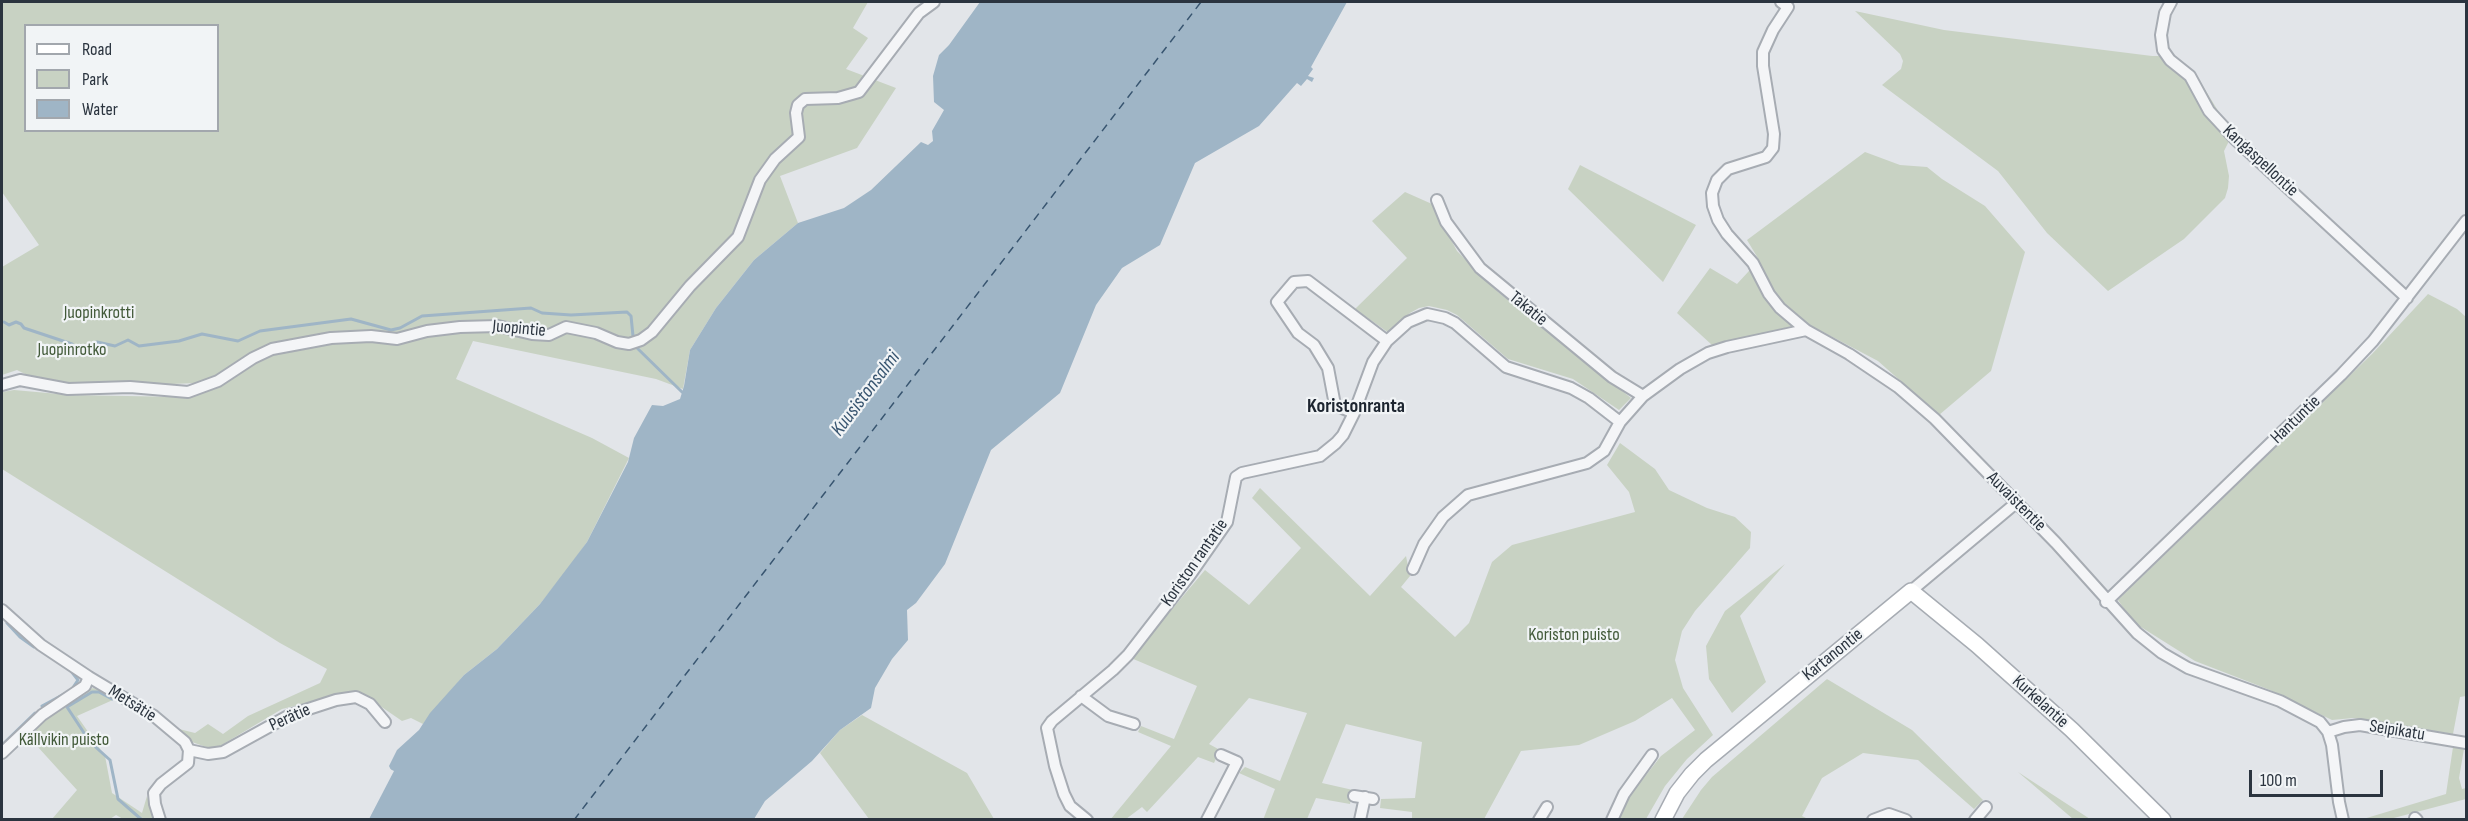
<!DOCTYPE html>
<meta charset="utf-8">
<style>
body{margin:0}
#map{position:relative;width:2468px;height:821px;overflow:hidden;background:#e2e5e9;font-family:"Sofia Sans Condensed",sans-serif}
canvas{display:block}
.frame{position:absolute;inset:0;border:3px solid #2b343f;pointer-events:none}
.legend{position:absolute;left:24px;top:24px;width:195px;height:108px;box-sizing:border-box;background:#f1f4f6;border:2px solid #a2a7ad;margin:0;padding:8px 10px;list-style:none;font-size:18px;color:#2b343f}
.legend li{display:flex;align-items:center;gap:12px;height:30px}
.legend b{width:30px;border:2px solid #a2a7ad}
.scale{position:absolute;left:2249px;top:770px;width:134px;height:27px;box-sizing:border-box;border:3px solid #2b343f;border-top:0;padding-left:8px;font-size:18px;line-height:21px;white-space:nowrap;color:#2b343f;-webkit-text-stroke:4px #f1f4f6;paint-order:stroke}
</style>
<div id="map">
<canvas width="2468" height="821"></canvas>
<div class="frame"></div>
<ul class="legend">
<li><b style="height:8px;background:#fff"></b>Road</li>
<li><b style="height:16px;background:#c8d2c3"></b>Park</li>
<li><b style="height:16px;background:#9fb5c6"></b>Water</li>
</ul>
<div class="scale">100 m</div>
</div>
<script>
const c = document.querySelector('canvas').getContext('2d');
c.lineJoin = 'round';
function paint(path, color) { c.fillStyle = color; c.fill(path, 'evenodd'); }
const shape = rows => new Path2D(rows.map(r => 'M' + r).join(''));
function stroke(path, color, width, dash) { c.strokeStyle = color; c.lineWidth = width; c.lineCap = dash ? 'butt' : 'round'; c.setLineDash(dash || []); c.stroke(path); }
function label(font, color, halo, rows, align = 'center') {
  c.font = font + ' "Sofia Sans Condensed",sans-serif'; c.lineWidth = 4.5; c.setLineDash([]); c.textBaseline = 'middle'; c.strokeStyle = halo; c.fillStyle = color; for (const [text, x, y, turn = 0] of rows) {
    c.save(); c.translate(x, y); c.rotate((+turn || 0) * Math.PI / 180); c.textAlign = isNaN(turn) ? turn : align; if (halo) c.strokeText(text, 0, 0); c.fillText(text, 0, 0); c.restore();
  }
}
paint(shape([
 [2,2,868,2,853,28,868,38,846,69,896,88,857,148,780,176,798,223,754,260,716,308,690,350,683,389,656,379,473,341,456,379,592,438,629,458,587,542,568,569,540,604,497,649,464,675,423,724,411,718,402,721,370,699,352,692,282,709,220,746,209,748,192,742,179,729,195,733,208,724,223,734,248,716,320,683,327,669,280,643,2,469,2,392,14,390,70,395,182,397,204,392,197,383,96,387,29,376,17,370,2,375,2,267,39,245,2,192],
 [26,26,218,26,218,130,26,130],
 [1855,11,1944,30,2152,56,2172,56,2195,73,2223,119,2230,139,2224,151,2229,176,2228,188,2225,198,2184,239,2108,291,2047,233,1998,171,1882,85,1901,69,1903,61,1900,54],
 [1865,152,1900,165,1927,167,1942,179,1985,206,2025,252,1991,371,1939,415,1878,361,1806,323,1712,345,1677,313,1710,268,1737,284,1759,260,1747,240],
 [1580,165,1696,225,1663,282,1568,189],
 [1405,192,1432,204,1457,251,1498,292,1631,398,1619,410,1573,379,1508,359,1457,315,1447,310,1429,306,1419,308,1410,313,1389,333,1355,309,1407,258,1372,221],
 [2428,294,2457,309,2466,317,2466,696,2460,697,2453,734,2353,718,2332,720,2270,690,2195,661,2133,622,2118,600,2372,354],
 [1620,443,1655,469,1669,490,1707,508,1735,517,1751,532,1750,548,1695,611,1682,631,1675,660,1683,688,1713,735,1687,759,1665,786,1646,819,1617,819,1628,798,1661,756,1695,730,1672,698,1635,721,1579,745,1521,751,1484,819,1412,819,1412,812,1380,808,1381,799,1415,798,1422,742,1346,724,1322,783,1353,790,1350,804,1316,798,1307,819,1263,820,1275,789,1239,773,1245,767,1280,781,1307,713,1249,698,1209,744,1220,750,1214,763,1198,757,1147,812,1142,807,1126,819,1110,820,1171,746,1138,732,1141,726,1174,739,1197,686,1131,658,1205,570,1249,605,1301,548,1252,498,1260,488,1370,596,1406,556,1410,576,1401,587,1455,637,1469,623,1492,562,1512,545,1635,512,1629,492,1607,465],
 [1785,564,1740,616,1766,682,1732,713,1709,679,1706,646,1725,611],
 [1827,679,1912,730,1983,800,1974,809,1918,760,1863,753,1822,778,1802,816,1808,819,1682,819,1701,790,1712,777],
 [93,688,104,691,115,699,77,716,105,756,112,793,142,813,147,796,154,819,123,819,116,815,110,819,52,819,77,790,27,735,39,724,83,692],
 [862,715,967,773,994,819,869,819,820,753,840,730],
 [2453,747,2464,749,2459,778,2462,789,2466,788,2466,799,2390,819,2360,820,2446,794],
 [2018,772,2090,819,2073,819]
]), '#c8d2c3');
paint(shape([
 [980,2,1347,2,1311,67,1313,69,1308,76,1314,78,1312,82,1307,79,1301,86,1297,83,1259,126,1195,163,1160,245,1122,268,1096,305,1060,393,991,450,945,564,916,603,907,610,908,640,892,659,875,688,871,708,840,730,812,761,765,801,754,819,368,820,392,772,389,766,397,750,419,730,430,713,464,675,497,649,540,604,587,542,628,462,634,438,652,405,663,406,680,399,684,386,690,350,716,308,754,260,798,223,844,208,871,190,921,142,928,145,933,141,932,131,944,110,934,102,933,76,939,55,949,45]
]), '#9fb5c6');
paint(shape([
 [390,769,394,771,369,819,365,820]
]), '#e2e5e9');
stroke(shape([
 [4,322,9,325,16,322,21,324,24,328,72,344,77,350,89,348,97,342,115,346,128,340,139,346,179,341,202,334,238,341,260,331,351,319,391,330,400,328,422,316,531,308,542,313,571,315,627,312,631,316,633,336],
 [634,345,682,392],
 [7,623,20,637,34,647],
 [71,671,78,680,72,689],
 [112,699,99,692,92,692,67,707,90,742,110,760,118,799,142,820],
 [42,706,66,693],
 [2,745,35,713]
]), '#9fb5c6', 3);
stroke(shape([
 [574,820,1201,2]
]), '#385570', 1.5, [8, 6]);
const street = shape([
 [1781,2,1788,7,1773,30,1763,52,1763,66,1774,134,1773,148,1766,157,1728,169,1717,180,1712,193,1713,206,1718,220,1727,234,1753,263,1769,294,1780,308,1806,330,1849,354,1898,387,1935,419,2056,543,2137,633,2162,653,2188,668,2280,701,2320,722,2328,732,2332,745,2339,802,2343,820],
 [2171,2,2165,13,2161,35,2163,50,2170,60,2190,76,2209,111,2235,139,2407,298],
 [1437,200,1446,222,1480,268,1612,377,1643,396],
 [2,385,20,380,68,389,130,387,188,392,218,381,253,358,272,349,331,338,371,336,397,339,427,331,460,327,498,326,532,334,549,335,566,327,596,333,617,342,629,344,641,340,652,332,690,286,738,237,760,180,775,159,799,137,796,113,798,105,805,99,838,98,859,92,919,13,934,2],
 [1354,413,1335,405,1328,368,1314,345,1298,333,1277,302,1294,282,1308,281,1387,341],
 [1413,569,1424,544,1443,517,1468,495,1587,463,1604,451,1620,422,1643,396,1680,369,1708,353,1727,347,1806,330],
 [1911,591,2016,503],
 [2106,602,2341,375,2373,341,2466,221],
 [2,610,41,645,89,677,154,716,185,742,189,750,188,763,161,784,154,793,155,804,160,820],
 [1081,696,1108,716,1134,724],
 [2328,732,2344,727,2360,725,2466,743],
 [189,750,208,754,223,752,290,715,336,700,356,697,370,704,385,722],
 [2,753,42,715,85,686,89,677],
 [1354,796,1373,799],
 [2415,818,2417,820],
 [1087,820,1070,806,1064,794,1055,766,1047,728,1052,721,1113,670,1128,655,1190,575,1227,522,1236,477,1242,473,1320,456,1336,443,1343,435,1354,413,1373,362,1387,341,1408,322,1427,314,1445,318,1455,323,1506,367,1571,388,1589,398,1620,422],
 [1207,820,1237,762,1221,755],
 [1360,820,1365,797],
 [1539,820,1547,807],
 [1612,820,1624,794,1652,755],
 [1873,820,1889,814,1906,820],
 [1975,820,1986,807]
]);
const secondary = shape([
 [1663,820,1677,793,1692,774,1706,760,1911,591,1977,645,2072,730,2163,820]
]);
stroke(street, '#a7acb3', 14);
stroke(secondary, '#a7acb3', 18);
stroke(street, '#f4f5f7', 10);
stroke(secondary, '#fff', 15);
label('18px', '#2b343f', '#f1f4f6', [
 ["Kangaspellontie",2260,161,43],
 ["Takatie",1528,309,39],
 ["Juopintie",519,329,5],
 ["Hantuntie",2296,420,-44],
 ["Auvaistentie",2016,502,45],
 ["Koriston rantatie",1195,563,-55],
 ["Kartanontie",1833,655,-39],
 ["Kurkelantie",2040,702,42],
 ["Metsätie",132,704,32],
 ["Perätie",290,718,-24],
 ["Seipikatu",2397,731,9]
]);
label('18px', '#425a39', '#f1f4f6', [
 ["Juopinkrotti",99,313],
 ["Juopinrotko",72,350],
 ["Koriston puisto",1574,635],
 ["Källvikin puisto",64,740]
]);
label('italic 20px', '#385570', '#f1f4f6', [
 ["Kuusistonsalmi",866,394,-53]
]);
label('bold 20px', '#1d2530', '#f1f4f6', [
 ["Koristonranta",1356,407]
]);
</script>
